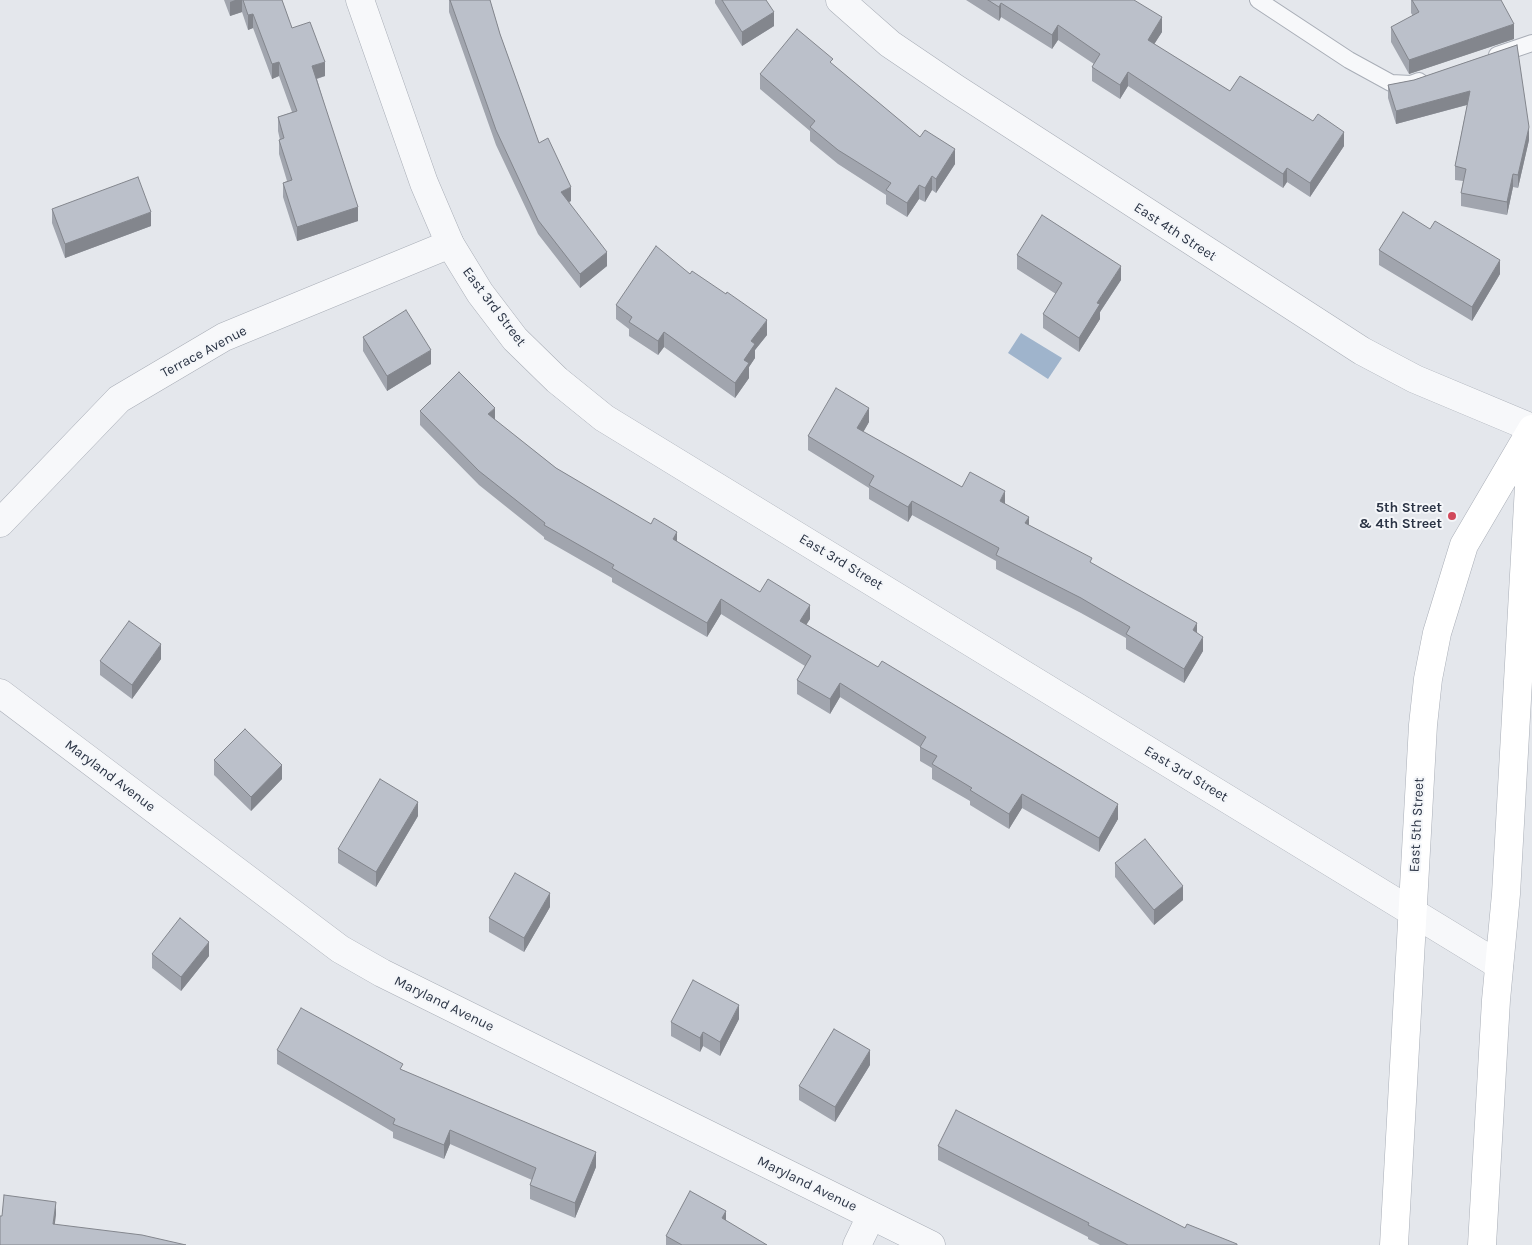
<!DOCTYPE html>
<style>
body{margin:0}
canvas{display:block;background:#e4e7ec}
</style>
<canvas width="1532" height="1245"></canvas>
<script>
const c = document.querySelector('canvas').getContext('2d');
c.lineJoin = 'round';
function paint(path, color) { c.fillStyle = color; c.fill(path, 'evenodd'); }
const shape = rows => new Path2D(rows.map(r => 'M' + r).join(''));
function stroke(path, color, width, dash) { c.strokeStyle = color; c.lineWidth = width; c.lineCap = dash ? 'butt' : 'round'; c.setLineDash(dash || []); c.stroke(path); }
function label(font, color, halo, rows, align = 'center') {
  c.font = font + ' Karla,sans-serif'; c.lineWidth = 4; c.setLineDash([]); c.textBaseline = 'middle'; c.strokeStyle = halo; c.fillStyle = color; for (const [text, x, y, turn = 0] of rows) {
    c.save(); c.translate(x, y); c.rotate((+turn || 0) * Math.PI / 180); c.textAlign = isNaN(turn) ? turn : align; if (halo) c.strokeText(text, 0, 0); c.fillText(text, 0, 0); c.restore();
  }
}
paint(shape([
 [1021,333,1062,358,1048,379,1008,353]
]), '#9fb4cc');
const service = shape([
 [1258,0,1349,60,1391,83,1411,84,1419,81],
 [1497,55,1532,43]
]);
const minor = shape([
 [840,0,890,44,955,88,1362,351,1415,379,1532,428],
 [0,523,119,399,224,337,450,244],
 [0,693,340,949,382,973,931,1245],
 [857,1245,871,1216]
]);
const tertiary = shape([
 [360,0,424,183,450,244,480,293,515,339,557,380,604,418,1499,965]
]);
const secondary = shape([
 [1394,1245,1423,725,1428,679,1437,633,1464,545,1532,429],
 [1482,1245,1496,1000,1506,894,1532,433]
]);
stroke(service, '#a9aeb7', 18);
stroke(minor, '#a9aeb7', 29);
stroke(tertiary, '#a9aeb7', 29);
stroke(secondary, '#a9aeb7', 29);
stroke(service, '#f7f8fa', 16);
stroke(minor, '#f7f8fa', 28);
stroke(tertiary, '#f7f8fa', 28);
stroke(secondary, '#fff', 28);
paint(shape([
 [224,0,282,0,292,28,325,76,317,79,358,221,297,241,283,197,283,183,287,181,279,154,279,140,280,140,278,131,278,117,292,112,279,76,272,79,253,28,248,30,242,12,230,16],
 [449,0,490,0,500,34,539,143,571,201,569,202,607,266,580,288,538,234,496,145,449,12],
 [715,0,766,0,774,26,742,46,715,3],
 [966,0,1134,0,1162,32,1154,44,1230,91,1344,146,1310,197,1287,182,1283,188,1128,86,1120,99,1092,81,1092,67,1094,64,1058,40,1052,49,1001,17,999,21],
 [1411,0,1501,0,1514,39,1409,74,1391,42,1391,27,1413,16,1411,13],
 [1517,45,1529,140,1518,188,1513,187,1507,215,1461,206,1461,193,1463,181,1455,180,1455,166,1467,105,1396,124,1388,98,1388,85,1414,80],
 [833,65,920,137,955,164,936,193,932,190,925,202,919,199,907,217,886,204,886,195,838,164,810,141,810,131,760,89,760,74],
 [52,209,151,226,65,258,52,223],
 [1379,250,1500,274,1472,321,1379,265],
 [1017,255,1121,280,1100,312,1100,319,1079,352,1043,328,1043,314,1056,294,1017,269],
 [616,305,767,335,755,350,755,358,749,367,749,378,735,398,664,347,658,355,629,336,629,329,616,319],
 [363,337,431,364,387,391,363,351],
 [420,411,495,420,556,468,760,592,810,619,806,624,1118,819,1099,852,1022,808,1009,829,970,805,970,801,932,779,932,768,920,761,920,747,840,697,830,714,797,694,797,680,805,666,721,614,707,637,612,582,612,578,544,539,544,537,479,485,420,425],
 [869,422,863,432,962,487,1005,504,1029,525,1092,564,1197,633,1203,651,1184,683,1126,649,1126,638,1081,613,996,569,996,561,912,515,908,522,869,499,869,488,808,450,808,436],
 [161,659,132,699,100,675,100,661],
 [214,760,282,779,251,811,214,775],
 [418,816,376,887,338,863,338,849],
 [1115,863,1183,900,1154,925,1115,877],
 [550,907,524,952,489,932,489,918],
 [152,954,209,956,181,991,152,968],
 [739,1019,720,1056,703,1046,700,1052,671,1036,671,1022],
 [277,1050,403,1070,596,1167,575,1218,530,1199,530,1185,532,1180,450,1144,444,1159,393,1138,393,1132,277,1064],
 [870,1065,835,1122,799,1100,799,1086],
 [938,1146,1185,1228,1237,1245,1100,1245,1088,1239,1088,1237,938,1160],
 [726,1221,767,1245,666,1245,666,1236]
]), '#a1a5ae');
paint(shape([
 [235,0,242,0,242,12,230,16,230,2],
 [1001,3,1001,17,999,21,999,7],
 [774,12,774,26,742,46,742,32],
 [253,14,253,28,248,30,248,15],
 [1162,17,1162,32,1148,54,1148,40],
 [1514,24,1514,39,1409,74,1409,60],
 [1058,25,1058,40,1052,49,1052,35],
 [279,62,279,76,272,79,272,64],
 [325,62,325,76,312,80,312,66],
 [1128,72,1128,86,1120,99,1120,85],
 [1470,91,1470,104,1396,124,1396,111],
 [1529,127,1529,140,1518,188,1518,175],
 [1344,132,1344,146,1310,197,1310,183],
 [955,149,955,164,936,193,936,179],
 [1287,168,1287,182,1283,188,1283,174],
 [1513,174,1513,187,1507,215,1507,202],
 [932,176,932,190,925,202,925,188],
 [919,185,919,199,907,217,907,203],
 [571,187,571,201,561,206,561,192],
 [358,207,358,221,297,241,297,227],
 [151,212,151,226,65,258,65,244],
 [607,252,607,266,580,288,580,274],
 [1500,260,1500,274,1472,321,1472,307],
 [1121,266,1121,280,1100,312,1100,319,1079,352,1079,338,1097,303],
 [767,320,767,335,755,350,755,358,749,367,749,378,735,398,735,383,751,341],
 [664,332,664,347,658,355,658,341],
 [431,350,431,364,387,391,387,376],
 [495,408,495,422,488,414],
 [869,408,869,422,857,443,857,428],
 [1005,491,1005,505,1000,501],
 [912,501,912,515,908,522,908,507],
 [1029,517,1029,531,1025,523],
 [677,532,677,546,673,539],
 [721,599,721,614,707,637,707,623],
 [810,605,810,619,800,635,800,621],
 [1197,623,1197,637,1193,630],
 [1203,637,1203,651,1184,683,1184,669],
 [161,644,161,659,132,699,132,685],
 [840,683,840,697,830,714,830,699],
 [282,765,282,779,251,811,251,797],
 [1022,794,1022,808,1009,829,1009,814],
 [418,802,418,816,376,887,376,872],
 [1118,804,1118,819,1099,852,1099,838],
 [1183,886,1183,900,1154,925,1154,910],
 [550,893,550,907,524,952,524,938],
 [209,942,209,956,181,991,181,977],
 [739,1005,739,1019,720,1056,720,1042],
 [703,1032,703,1046,700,1052,700,1038],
 [870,1050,870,1065,835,1122,835,1107],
 [450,1130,450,1144,444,1159,444,1145],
 [596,1152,596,1167,575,1218,575,1203],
 [56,1202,56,1215,53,1238,53,1224],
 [726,1211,726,1225,722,1218]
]), '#83868d');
const building = shape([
 [243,0,282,0,292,28,310,22,325,62,312,66,358,207,297,227,283,183,292,180,279,140,284,138,278,117,297,111,279,62,272,64,253,14,248,15,243,0],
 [450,0,490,0,500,34,539,143,548,138,571,187,561,192,607,252,580,274,538,220,496,130,450,0],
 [722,0,766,0,774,12,742,32,722,0],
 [988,0,1134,0,1162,17,1148,40,1230,91,1240,76,1313,121,1318,114,1344,132,1310,183,1287,168,1283,174,1128,72,1120,85,1092,67,1100,54,1058,25,1052,35,1001,3,999,7,988,0],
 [1412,0,1501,0,1514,24,1409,60,1391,27,1419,12,1412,0],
 [797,29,833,59,830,62,920,137,925,130,955,149,936,179,932,176,925,188,919,185,907,203,886,190,891,183,838,150,810,127,815,121,760,74,797,29],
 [1517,45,1529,127,1518,175,1513,174,1507,202,1461,193,1466,169,1455,166,1470,91,1396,111,1388,85,1414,80,1517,45],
 [138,177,151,212,65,244,52,209,138,177],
 [1403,212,1430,229,1435,221,1500,260,1472,307,1379,250,1403,212],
 [1042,215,1121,266,1097,303,1100,304,1079,338,1043,314,1062,283,1017,255,1042,215],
 [656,246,690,274,692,271,726,294,727,292,767,320,751,341,755,344,744,360,749,363,735,383,664,332,658,341,629,322,632,317,616,305,656,246],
 [406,310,431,350,387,376,363,337,406,310],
 [459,372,495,408,488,414,556,468,651,524,654,518,677,532,673,539,760,592,768,579,810,605,800,621,878,667,882,661,1118,804,1099,838,1022,794,1009,814,970,790,972,788,932,764,937,756,920,747,926,737,840,683,830,699,797,680,811,656,721,599,707,623,612,568,614,565,544,525,545,523,479,471,420,411,459,372],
 [836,388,869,408,857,428,962,487,970,472,1005,491,1000,501,1029,517,1025,523,1092,558,1090,562,1197,623,1193,630,1203,637,1184,669,1126,634,1130,627,1081,598,996,555,999,548,912,501,908,507,869,485,874,476,808,436,836,388],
 [129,621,161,644,132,685,100,661,129,621],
 [245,729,282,765,251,797,214,760,245,729],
 [380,779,418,802,376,872,338,849,380,779],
 [1145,839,1183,886,1154,910,1115,863,1145,839],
 [515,873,550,893,524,938,489,918,515,873],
 [180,918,209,942,181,977,152,954,180,918],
 [693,980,739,1005,720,1042,703,1032,700,1038,671,1022,693,980],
 [301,1008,403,1064,400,1069,596,1152,575,1203,530,1185,536,1168,450,1130,444,1145,393,1124,395,1119,277,1050,301,1008],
 [834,1029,870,1050,835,1107,799,1086,834,1029],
 [956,1110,1185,1228,1187,1224,1237,1244,1237,1245,1128,1245,1088,1225,1089,1223,938,1146,956,1110],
 [690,1191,726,1211,722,1218,767,1245,682,1245,666,1236,690,1191],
 [4,1195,56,1202,53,1224,142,1235,186,1245,0,1245,0,1216,2,1216,4,1195]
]);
paint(building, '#bbc0ca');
stroke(building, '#83868d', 1);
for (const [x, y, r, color] of [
 [1452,516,5,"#d1495b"]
]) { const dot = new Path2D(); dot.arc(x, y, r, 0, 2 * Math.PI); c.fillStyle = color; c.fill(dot); stroke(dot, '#f4f6f9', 2); }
label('14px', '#2b3445', '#f4f6f9', [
 ["East 4th Street",1175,232,33],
 ["East 3rd Street",494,307,53],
 ["Terrace Avenue",204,352,-28],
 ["East 3rd Street",841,562,31],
 ["East 3rd Street",1186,774,31],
 ["Maryland Avenue",110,776,37],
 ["East 5th Street",1417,825,-87],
 ["Maryland Avenue",444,1004,26],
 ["Maryland Avenue",807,1184,26]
]);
label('bold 14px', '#2b3445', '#f4f6f9', [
 ["5th Street",1442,508],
 ["& 4th Street",1442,524]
], 'right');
</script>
